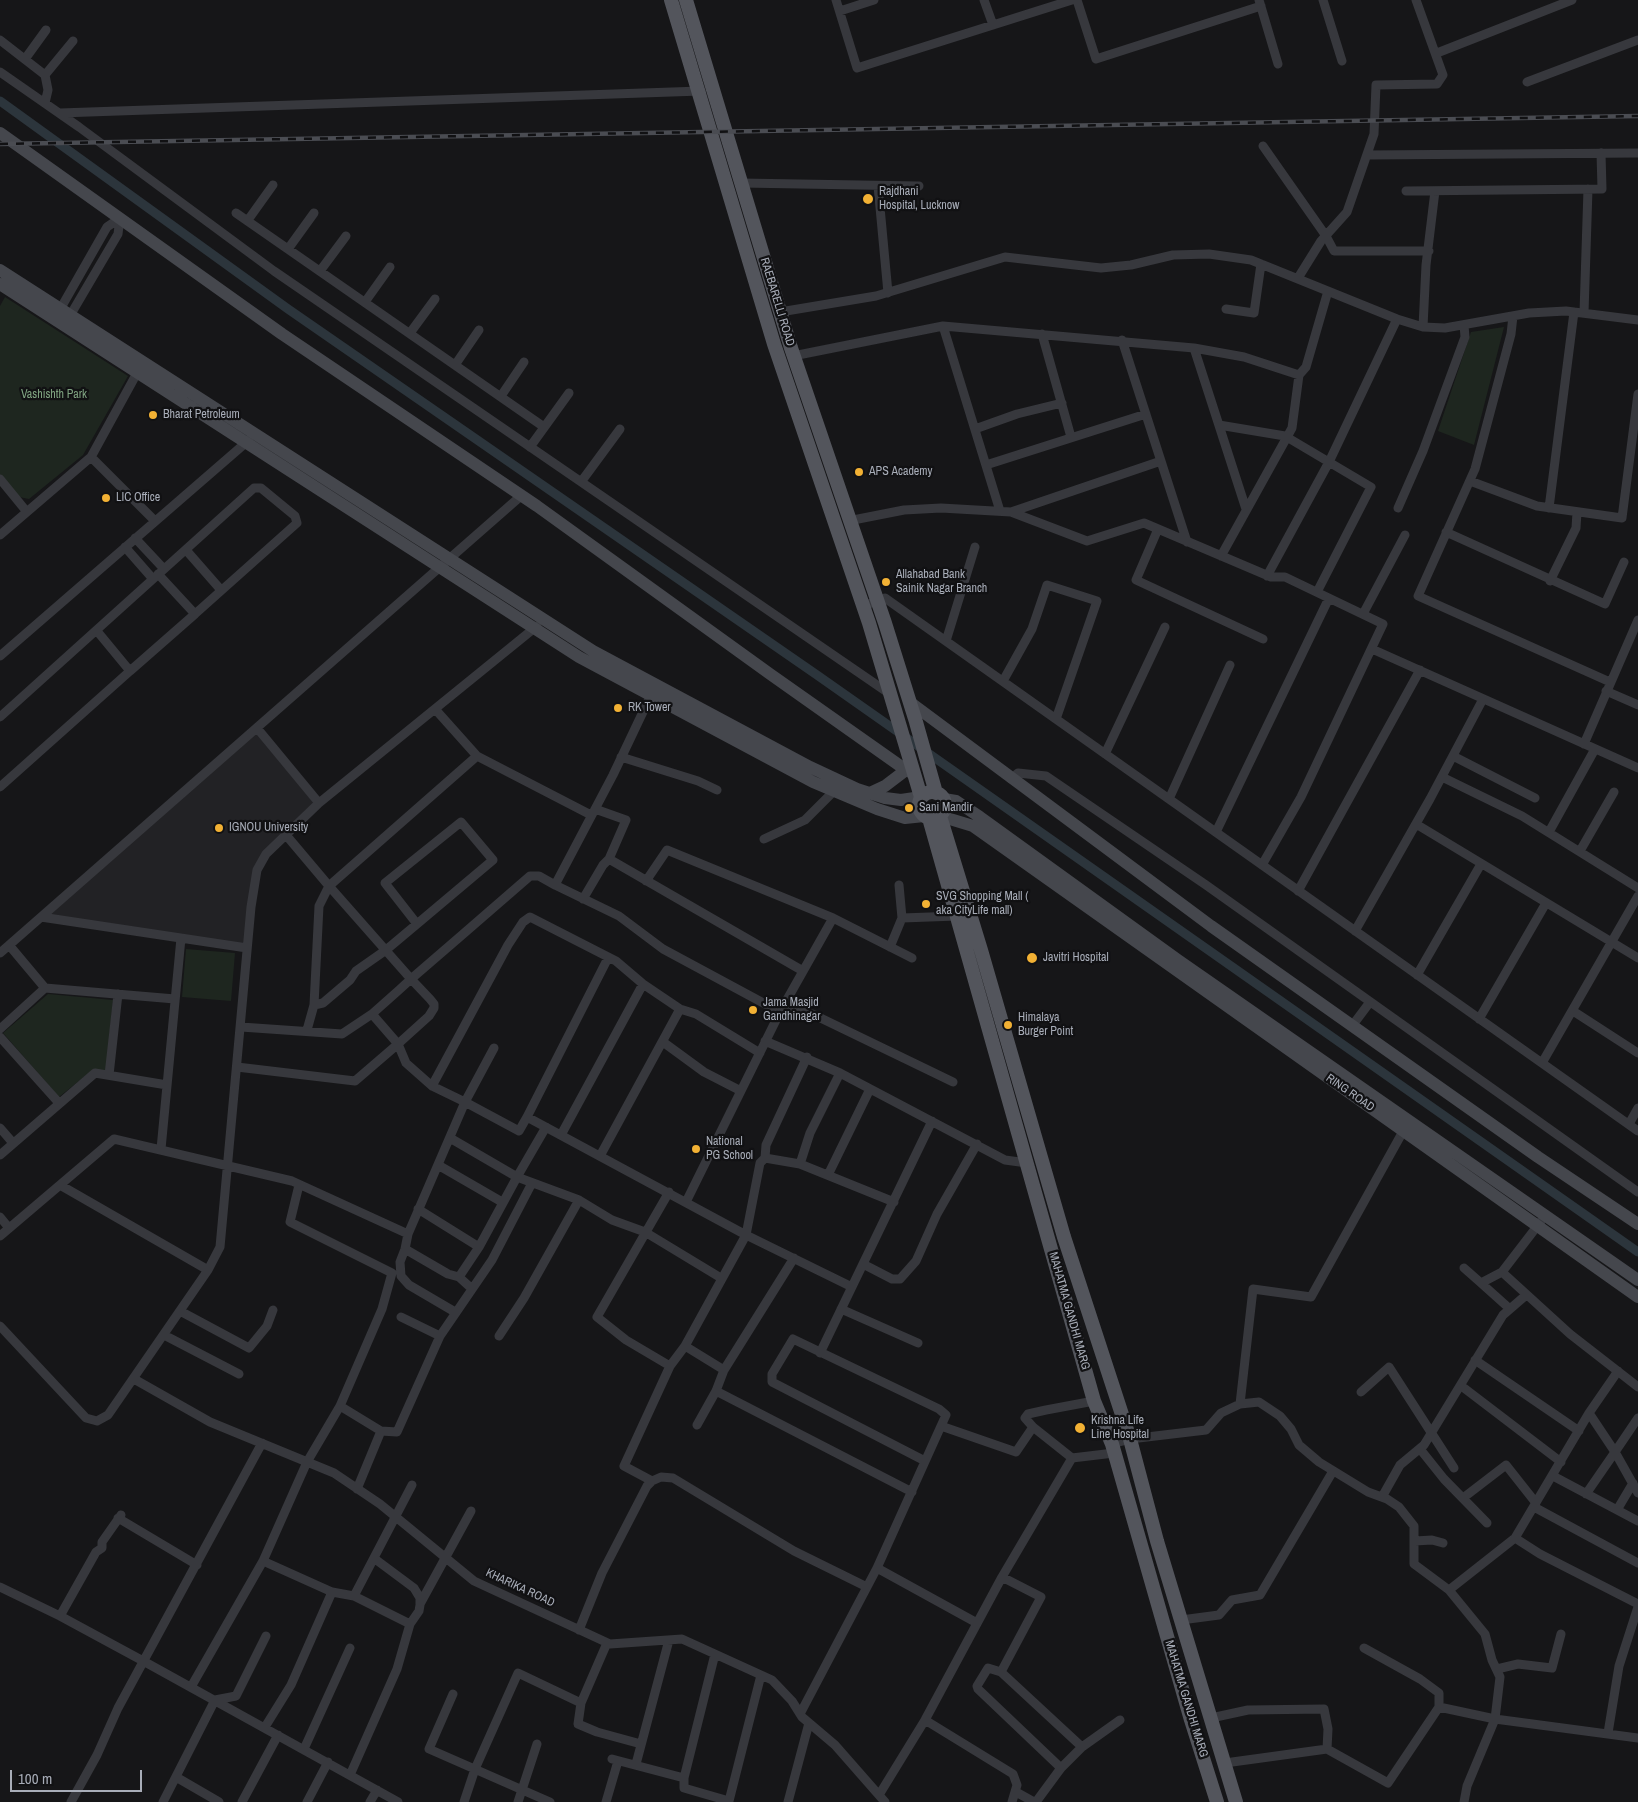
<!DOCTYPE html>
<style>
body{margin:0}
#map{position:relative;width:1638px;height:1802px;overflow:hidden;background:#161618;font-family:"Archivo Narrow",sans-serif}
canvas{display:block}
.scale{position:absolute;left:10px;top:1770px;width:132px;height:22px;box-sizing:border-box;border:2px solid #a8adb8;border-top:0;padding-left:6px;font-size:15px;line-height:18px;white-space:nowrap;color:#a8adb8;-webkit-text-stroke:4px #111113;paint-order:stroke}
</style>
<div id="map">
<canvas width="1638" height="1802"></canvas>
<div class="scale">100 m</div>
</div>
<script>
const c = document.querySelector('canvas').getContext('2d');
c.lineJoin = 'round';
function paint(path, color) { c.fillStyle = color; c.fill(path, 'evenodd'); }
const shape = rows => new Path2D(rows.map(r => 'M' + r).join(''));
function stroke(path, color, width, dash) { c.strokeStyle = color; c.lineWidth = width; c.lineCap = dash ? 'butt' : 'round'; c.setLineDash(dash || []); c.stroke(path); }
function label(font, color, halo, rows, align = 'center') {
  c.font = font + ' "Archivo Narrow",sans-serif'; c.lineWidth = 4.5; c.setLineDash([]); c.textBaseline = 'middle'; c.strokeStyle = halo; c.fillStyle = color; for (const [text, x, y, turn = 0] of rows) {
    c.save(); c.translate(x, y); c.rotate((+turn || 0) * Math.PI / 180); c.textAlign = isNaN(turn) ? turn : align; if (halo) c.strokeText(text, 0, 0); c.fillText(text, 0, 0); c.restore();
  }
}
paint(shape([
 [257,731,318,803,256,870,247,948,41,917]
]), '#222225');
paint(shape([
 [5,297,128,376,83,455,29,499,19,497,0,475,0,306],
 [1504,327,1474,445,1438,431,1471,332],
 [186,949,235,953,231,1001,182,997],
 [48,994,113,1000,106,1071,94,1069,59,1097,3,1033]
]), '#1e261f');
stroke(shape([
 [0,101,288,309,817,675,1638,1252]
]), '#2c353c', 9);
stroke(shape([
 [836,0,857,68,1072,0],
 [984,0,993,25],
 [1077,0,1096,59,1261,6],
 [1259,0,1278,64],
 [1323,0,1342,61],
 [840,11,874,0],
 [0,40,45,75,48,90,45,103],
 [1437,53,1572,0],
 [25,59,46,30],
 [0,72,79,127,274,271,890,694],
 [45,75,73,41],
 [1527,82,1638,40],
 [60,113,701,91],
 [1263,146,1326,236,1334,251,1429,251],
 [1367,155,1638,153],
 [741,183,919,186],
 [878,186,888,293],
 [1406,191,1602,189,1601,153],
 [236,213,544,427],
 [248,220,273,185],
 [288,249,314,213],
 [320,271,346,236],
 [1298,278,1321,241,1347,212,1374,134,1376,85,1437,84,1443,75,1416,0],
 [365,302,390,267],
 [1226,309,1254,313,1261,264],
 [780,312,876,296,1005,257,1101,268,1131,265,1173,255,1209,254,1251,260,1397,319,1423,327,1445,328,1529,313,1566,311,1638,320],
 [58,313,107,227,120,218],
 [1584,313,1588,189],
 [65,316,71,314,118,234,120,218],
 [1513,316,1511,334,1475,469,1418,596,1610,682],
 [943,326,1000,511],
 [1423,327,1426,265,1435,191],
 [410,333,435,299],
 [1042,334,1071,437],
 [1122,340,1187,542],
 [1194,348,1246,509],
 [793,356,943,326,1194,348,1244,357,1299,375,1306,367,1328,291],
 [455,365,479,330],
 [501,396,524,362],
 [1219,425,1285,436,1371,487,1317,592],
 [975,429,1017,414,1062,403],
 [530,447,569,393],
 [91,457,155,521],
 [986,465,1146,414],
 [0,479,27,512],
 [1470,481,1537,506,1622,518,1638,394],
 [581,482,620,429],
 [1398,508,1423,451,1465,337,1464,325],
 [1549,508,1574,312],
 [1011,512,1161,461],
 [848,521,904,510,941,508,1011,512,1087,541,1144,523,1271,577,1285,577,1383,624,1301,797,1262,865],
 [1158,529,1136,580,1263,639],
 [1446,532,1605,604,1624,562],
 [0,535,91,457,137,373],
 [135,538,164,569],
 [125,547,153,579],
 [186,550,221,590],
 [1221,556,1292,428,1299,375],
 [1267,576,1329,462,1397,319],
 [1550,581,1576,528,1577,512],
 [863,606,885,598,1638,1131],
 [1363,614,1405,535],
 [946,641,975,547],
 [1372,649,1638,768],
 [0,656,249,440],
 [130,671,195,614,158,574],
 [1003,681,1032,629,1047,585,1097,601,1056,719],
 [1606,691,1638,705],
 [435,709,477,756],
 [0,717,254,488,261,488,295,516,297,523,195,614],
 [257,728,319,803],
 [1584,744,1638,620],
 [1105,754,1165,627],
 [1453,756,1535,798],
 [621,757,698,781,717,790],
 [1442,777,1522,816,1638,888],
 [1011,779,1018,773,1046,776,1206,885,1638,1192],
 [0,787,130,671,97,631],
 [1169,799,1230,665],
 [591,815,477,756,329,886,411,979,430,999,434,1004,434,1008,429,1016,398,1044,372,1014,399,990,411,979,462,935,530,876,539,876,555,885,613,775,651,695],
 [1416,824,1638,958],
 [1216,832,1329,598],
 [1549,832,1595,749],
 [286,835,329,886,319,906,314,1005,307,1030],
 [764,839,805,820,834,791],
 [1580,851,1614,792],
 [609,859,803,971],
 [646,881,667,850,833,918,912,958],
 [555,885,619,916,663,949,780,1012,789,1009,804,1010,953,1082],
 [899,885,902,918],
 [1298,891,1420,670],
 [583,899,603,865,609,859,626,820,595,809],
 [41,917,247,948],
 [1355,931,1430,799,1483,699],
 [9,945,45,988],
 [890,947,902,918,957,916],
 [0,953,522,495],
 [1417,975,1481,864],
 [314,1005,323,1003,350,980,356,971,386,950,417,924,493,860,461,822,385,883,417,924],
 [1573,1011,1638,1053],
 [1479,1019,1546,903],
 [1352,1026,1370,1002],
 [241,1027,342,1034,372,1014],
 [0,1029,45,988,175,999],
 [0,1037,59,1103],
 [765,1041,840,1073,1005,1160,1027,1163],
 [663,1042,704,1072,741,1091],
 [494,1048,465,1102,519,1131,527,1117,746,1235,852,1287],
 [1542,1063,1638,896],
 [109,1075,118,994],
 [432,1086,508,945,523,922,530,917,616,961,643,984,680,1009,696,1014,760,1053],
 [527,1117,608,958],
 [1629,1124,1638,1108],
 [0,1128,13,1143],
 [561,1135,643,984],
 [450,1138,517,1177,546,1127],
 [161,1149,181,938],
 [0,1155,95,1073,167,1085],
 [600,1156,680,1009],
 [765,1158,800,1164,894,1202],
 [800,1164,810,1133,840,1073],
 [438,1165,502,1202],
 [828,1175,870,1089],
 [60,1185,208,1270],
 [299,1185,290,1222,392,1273,382,1309,340,1406,307,1462,263,1561,332,1592,354,1596,410,1624],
 [669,1192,597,1317,626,1340,670,1366],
 [686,1202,780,1012,833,918],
 [418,1209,479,1247],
 [0,1217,9,1228],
 [408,1234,405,1249,400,1262,401,1276,409,1285,455,1312],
 [0,1236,114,1139,292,1181,408,1234,465,1102,432,1086,406,1063,398,1044,355,1081,237,1067],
 [405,1249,448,1274,459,1277,471,1288],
 [863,1264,892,1279,900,1279,916,1261,937,1214,977,1144],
 [1464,1268,1481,1283,1502,1272,1570,1334,1638,1387],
 [1502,1272,1545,1216],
 [459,1277,479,1247,517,1177,579,1200,612,1220,645,1232,721,1278],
 [1481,1283,1510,1309],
 [841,1309,918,1343],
 [180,1311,249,1348,267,1326,273,1310],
 [401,1317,440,1336,492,1260,532,1183],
 [0,1326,86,1418,97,1421,108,1415,208,1270,220,1247,251,907,257,870,266,854,319,803,537,626],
 [164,1335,239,1374],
 [499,1336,524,1298,579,1200],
 [685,1346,724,1370],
 [820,1353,932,1121],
 [1475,1360,1579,1431],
 [134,1379,210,1422,334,1473,380,1504,474,1581,610,1644,682,1639,772,1680,792,1701,802,1717,835,1745,885,1802],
 [1464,1388,1561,1462],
 [716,1391,912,1492],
 [1361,1392,1389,1367,1454,1468],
 [1240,1404,1253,1289,1311,1297,1406,1126],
 [340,1406,381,1431,357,1489],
 [1589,1413,1618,1371],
 [1638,1418,1615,1452,1589,1413,1515,1538,1449,1590,1485,1634,1492,1660,1500,1677,1495,1719,1638,1738],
 [697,1425,716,1391,724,1370,794,1258],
 [381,1431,397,1432,440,1336],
 [1112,1444,1130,1439,1206,1430,1221,1413,1240,1404,1259,1402,1280,1416,1291,1429,1299,1445,1319,1462,1368,1492,1387,1499,1399,1507,1414,1526,1414,1564,1449,1590],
 [1420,1449,1444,1479,1487,1523],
 [1072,1458,1114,1453],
 [925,1461,772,1382,772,1374,793,1339,939,1409,946,1415,941,1426,1016,1452,1033,1427],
 [1553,1476,1638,1521],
 [652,1481,624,1466,670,1366,685,1346,746,1235,760,1163,765,1158,766,1145,807,1057],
 [1586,1494,1615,1452,1638,1493],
 [1382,1497,1400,1465,1424,1445,1503,1315,1525,1296],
 [1463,1498,1506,1465,1536,1503],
 [1534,1507,1638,1563],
 [1617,1510,1633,1483],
 [118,1518,197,1565],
 [1515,1538,1540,1554,1638,1604],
 [1415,1541,1432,1540,1443,1543],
 [877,1568,977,1623],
 [1002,1577,1041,1597,1001,1672,1082,1747],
 [0,1587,60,1616,145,1662,398,1802],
 [354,1596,412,1485],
 [420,1604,471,1511],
 [60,1616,96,1552,102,1548,102,1542,121,1515],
 [1181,1620,1219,1615,1232,1600,1260,1595,1333,1471],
 [579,1630,602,1573,647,1486,652,1481,661,1477,673,1478,794,1551,867,1587],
 [607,1643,581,1703,578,1724,597,1732,641,1744],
 [1497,1669,1518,1664,1552,1668,1561,1634],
 [1001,1672,988,1668,977,1686,978,1689,1061,1768],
 [191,1687,263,1561],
 [453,1694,429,1749,550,1802],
 [1439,1707,1495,1719,1467,1786,1464,1802],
 [800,1714,877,1568,941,1426],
 [1211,1718,1248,1710,1324,1709,1328,1729,1327,1749],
 [925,1720,1013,1774,1017,1785,1012,1802],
 [265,1727,291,1685,332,1592],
 [1608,1733,1619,1666,1638,1607],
 [304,1749,350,1648],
 [612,1759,684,1778,684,1788,729,1801,761,1675],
 [1225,1763,1327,1749,1388,1783,1439,1707,1439,1693,1420,1679,1364,1648],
 [636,1764,669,1640],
 [350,1775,397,1669,410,1624,419,1611,420,1605,420,1598,414,1588,375,1559],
 [176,1777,219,1802],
 [684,1778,715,1654],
 [1016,1792,1034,1802],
 [879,1795,925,1720,1002,1577,1072,1458,1033,1427,1025,1418,1028,1414,1046,1410,1094,1401],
 [71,1802,97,1755,118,1708,262,1443],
 [163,1802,215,1700,236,1696,266,1636],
 [242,1802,278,1735],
 [307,1802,328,1762],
 [370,1802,377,1790],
 [464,1802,475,1769,518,1673,581,1703],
 [518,1802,537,1744],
 [606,1802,618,1761],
 [788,1802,809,1723],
 [1036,1802,1061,1768,1082,1747,1120,1720]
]), '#37383d', 9);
stroke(shape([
 [0,133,282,334,537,506,770,674,906,770,914,774],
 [0,270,593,651,810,767,857,789,885,798,901,800,921,797],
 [0,284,579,657,813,782,877,809,905,818,924,816],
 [911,703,1211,926,1538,1157,1638,1224],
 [870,793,885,786,906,770],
 [944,799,956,801,980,817,1178,960,1638,1280],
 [940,816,973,826,1638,1297]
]), '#45474d', 12);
stroke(shape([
 [671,0,774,344,869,623,921,797],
 [686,0,791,348,885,623,916,722,936,793],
 '919 805a13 13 0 1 1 26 0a13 13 0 1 1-26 0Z',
 [940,816,981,950,1064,1237,1130,1439,1157,1541,1236,1802],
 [929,818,1094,1401,1112,1444,1191,1720,1217,1802]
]), '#53555c', 14);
const rail = shape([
 [0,144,1638,116]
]);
stroke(rail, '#4a4c52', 4.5);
stroke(rail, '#111113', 2.5, [8]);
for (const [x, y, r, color] of [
 [868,199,6,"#f2b134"],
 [153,415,5,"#f2b134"],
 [859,472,5,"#f2b134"],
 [106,498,5,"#f2b134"],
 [886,582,5,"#f2b134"],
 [618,708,5,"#f2b134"],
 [909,808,5,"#f2b134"],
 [219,828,5,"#f2b134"],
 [926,904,5,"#f2b134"],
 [1032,958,6,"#f2b134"],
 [753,1010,5,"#f2b134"],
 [1008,1025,5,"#f2b134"],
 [696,1149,5,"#f2b134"],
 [1080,1428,6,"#f2b134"]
]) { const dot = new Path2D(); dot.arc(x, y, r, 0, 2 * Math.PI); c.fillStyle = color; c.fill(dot); stroke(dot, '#111113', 2); }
label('12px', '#a8adb8', '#111113', [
 ["Rajdhani",879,192],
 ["Hospital, Lucknow",879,206],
 ["Bharat Petroleum",163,415],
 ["APS Academy",869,472],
 ["LIC Office",116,498],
 ["Allahabad Bank",896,575],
 ["Sainik Nagar Branch",896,589],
 ["RK Tower",628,708],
 ["Sani Mandir",919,808],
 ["IGNOU University",229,828],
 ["SVG Shopping Mall (",936,897],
 ["aka CityLife mall)",936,911],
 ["Javitri Hospital",1043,958],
 ["Jama Masjid",763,1003],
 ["Gandhinagar",763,1017],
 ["Himalaya",1018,1018],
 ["Burger Point",1018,1032],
 ["National",706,1142],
 ["PG School",706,1156],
 ["Krishna Life",1091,1421],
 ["Line Hospital",1091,1435]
], 'left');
label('12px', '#a8adb8', '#111113', [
 ["RAEBARELLI ROAD",777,302,73],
 ["RING ROAD",1350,1093,35],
 ["MAHATMA GANDHI MARG",1069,1311,74],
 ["KHARIKA ROAD",520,1588,25],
 ["MAHATMA GANDHI MARG",1186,1699,73]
]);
label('12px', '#7fa381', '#111113', [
 ["Vashishth Park",54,395]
]);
</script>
